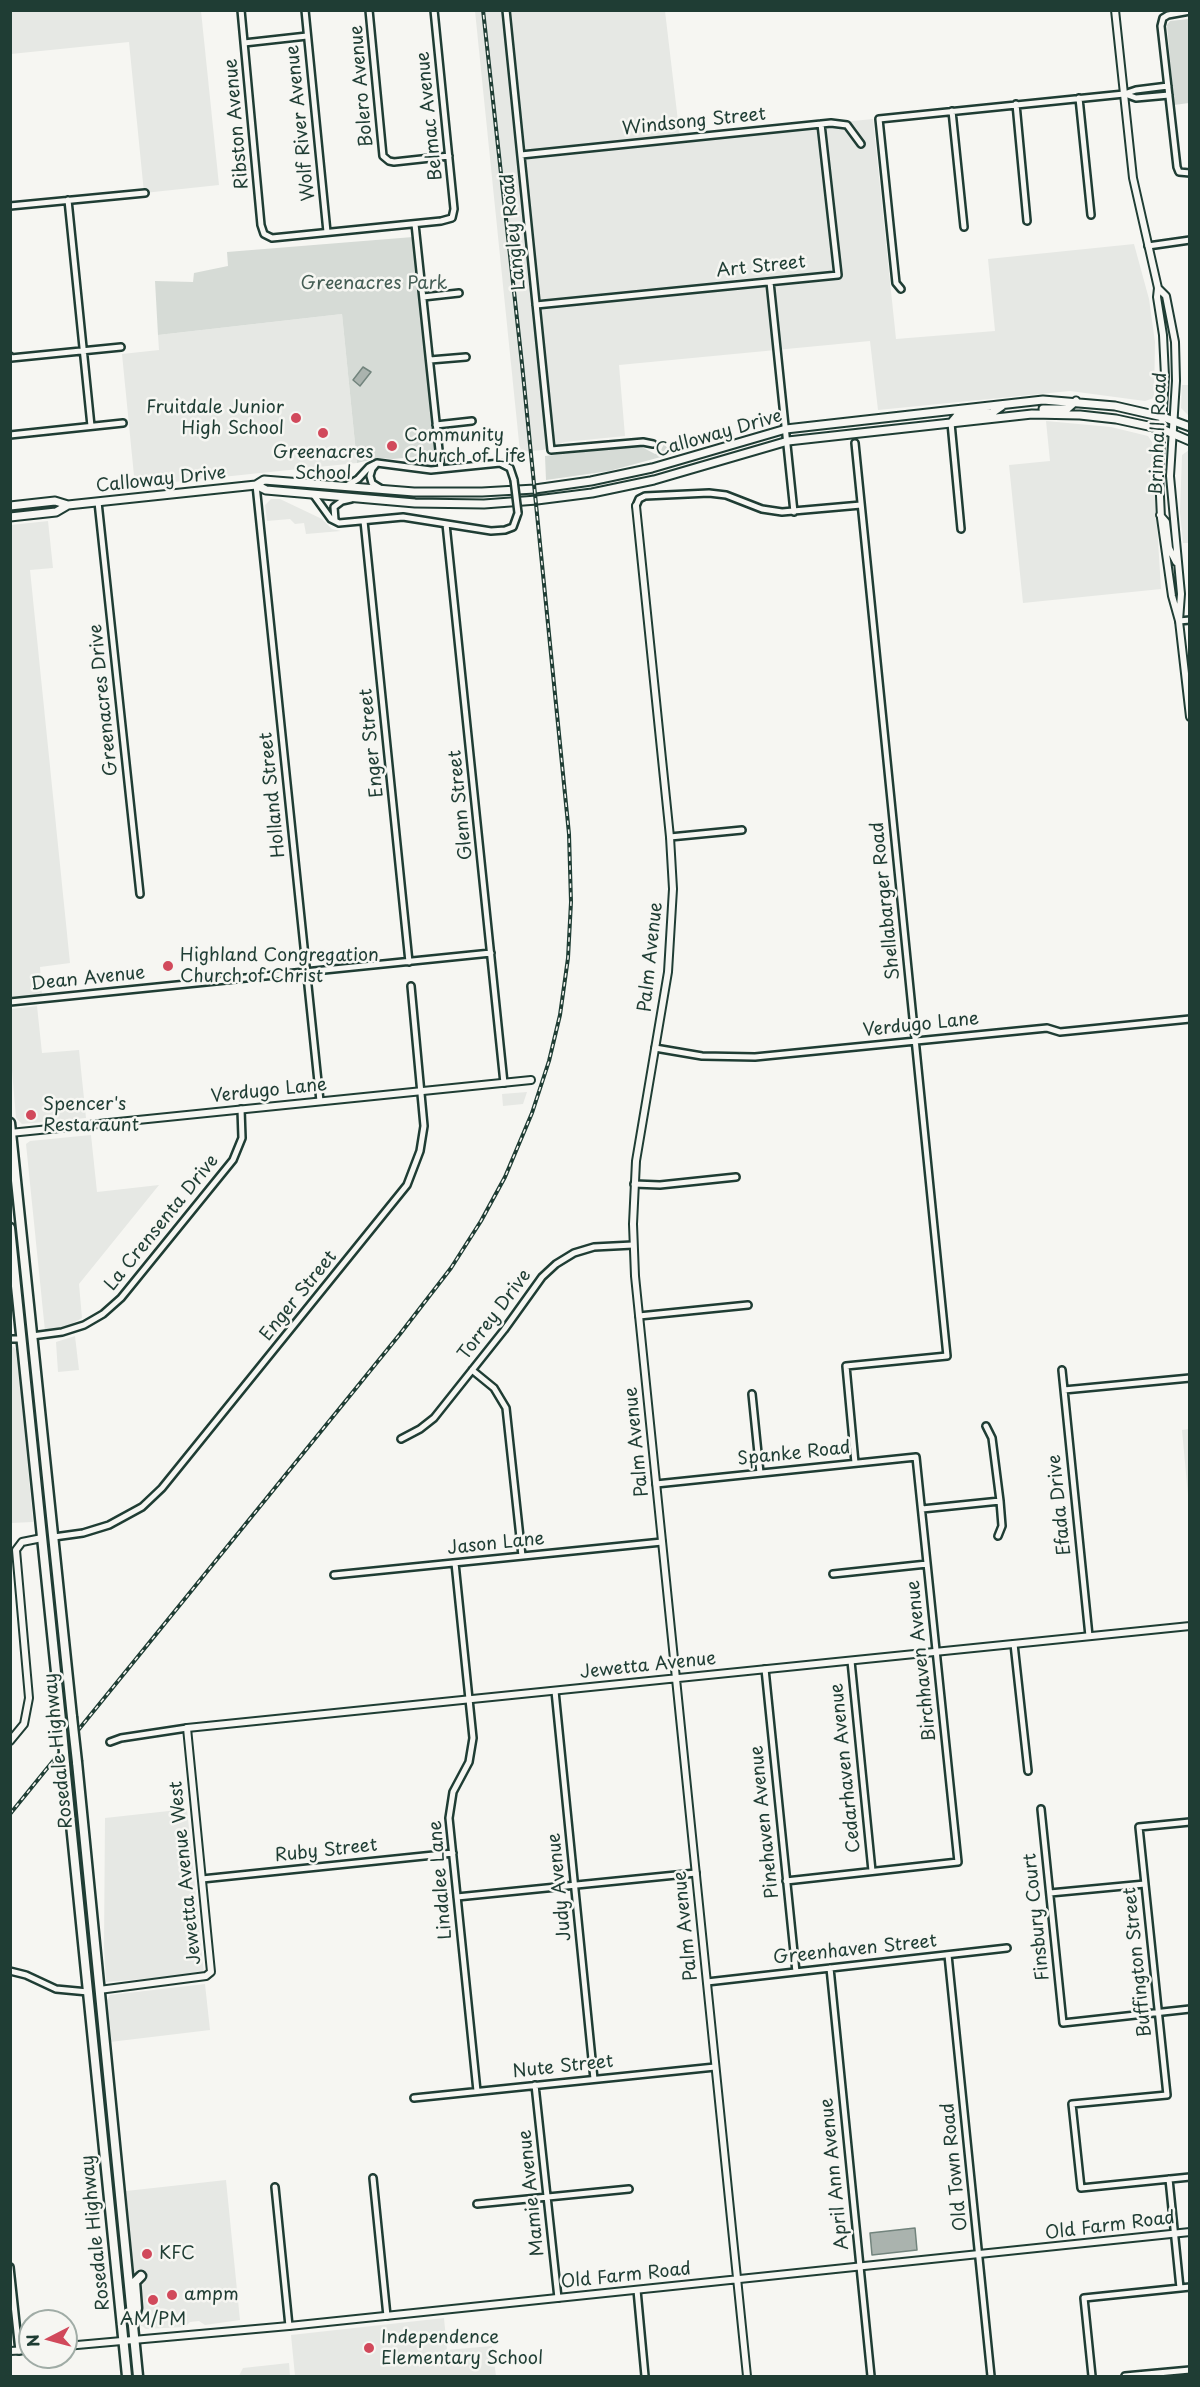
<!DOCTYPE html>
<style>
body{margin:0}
#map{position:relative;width:1200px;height:2387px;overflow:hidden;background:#f6f6f2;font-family:"Playpen Sans",sans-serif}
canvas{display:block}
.frame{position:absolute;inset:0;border:12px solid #1f3d34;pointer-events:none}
.north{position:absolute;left:18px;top:2309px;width:60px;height:60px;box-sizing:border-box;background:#f6f6f2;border:2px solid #a0aca6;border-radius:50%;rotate:264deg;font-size:16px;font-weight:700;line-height:24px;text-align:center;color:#1f3d34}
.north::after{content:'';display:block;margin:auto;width:21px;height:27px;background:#d1495b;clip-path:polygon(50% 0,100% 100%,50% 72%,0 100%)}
</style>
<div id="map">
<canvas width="1200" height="2387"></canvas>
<div class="frame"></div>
<div class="north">N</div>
</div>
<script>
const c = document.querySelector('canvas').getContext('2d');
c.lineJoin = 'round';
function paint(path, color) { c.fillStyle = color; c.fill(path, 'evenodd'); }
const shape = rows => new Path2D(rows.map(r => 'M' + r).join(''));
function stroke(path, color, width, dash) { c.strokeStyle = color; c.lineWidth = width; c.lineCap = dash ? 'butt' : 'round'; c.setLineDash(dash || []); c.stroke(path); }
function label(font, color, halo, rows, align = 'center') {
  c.font = font + ' "Playpen Sans",sans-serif'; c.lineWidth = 5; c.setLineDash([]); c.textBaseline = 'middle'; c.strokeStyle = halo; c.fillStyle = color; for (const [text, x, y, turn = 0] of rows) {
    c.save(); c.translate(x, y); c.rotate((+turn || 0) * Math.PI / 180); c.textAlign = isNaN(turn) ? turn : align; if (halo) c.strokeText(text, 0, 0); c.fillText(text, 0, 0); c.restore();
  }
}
paint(shape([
 [11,11,201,11,219,185,144,193,129,42,11,54],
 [475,11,665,11,680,138,873,119,896,339,995,331,988,259,1134,244,1149,299,1155,342,1154,398,1145,401,1070,391,878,410,870,341,619,365,625,436,565,442,543,450,520,452],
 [342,314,357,463,135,486,122,354,159,350,158,335],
 [1182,385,1189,385,1189,416,1181,408],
 [1046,421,1111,427,1148,436,1152,442,1161,589,1023,603,1009,465,1050,461],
 [1189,450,1189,543,1183,543,1180,512,1182,455],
 [271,499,280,499,322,519,332,529,341,531,306,534,304,523,295,524,290,519,267,521,265,505],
 [48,521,53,568,30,570,70,963,40,967,42,995,11,997,11,525],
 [37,1006,42,1053,79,1050,86,1118,22,1124,16,1118,11,1058,11,1009],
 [527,1092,523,1104,503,1106,502,1094],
 [91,1135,97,1192,159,1185,79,1284,82,1318,64,1328,45,1331,26,1144,30,1141],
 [75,1336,79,1370,58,1372,56,1342],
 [11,1345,17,1350,33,1522,11,1523],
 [1189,1429,1190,1429,1189,1506,1182,1430],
 [187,1809,204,1974,106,1982,104,1947,105,1818],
 [205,1984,210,2030,110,2042,107,2000,110,1995],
 [226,2180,240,2320,205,2325,199,2321,190,2322,185,2327,146,2329,139,2324,141,2307,139,2285,134,2274,126,2191],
 [444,2318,447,2350,492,2346,496,2376,295,2376,291,2335],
 [289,2363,290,2376,239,2376,243,2368]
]), '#e6e8e4');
paint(shape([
 [1189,19,1189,103,1174,105,1167,25,1170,21],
 [413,237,439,455,393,459,378,458,357,463,342,314,158,335,155,281,193,282,194,273,228,266,227,252],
 [664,444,672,454,609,471,546,480,545,456,640,446,655,454,660,452]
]), '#d6dbd6');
const water = shape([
 [363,367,371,372,360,386,353,380,363,367],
 [915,2228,917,2250,872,2255,870,2233,915,2228]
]);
paint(water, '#aab3ae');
stroke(water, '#72847d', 1.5);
const minor = shape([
 [241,10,261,225,264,234,272,238,441,221,452,218,454,209,434,10],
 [305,10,327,232],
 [369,10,383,156,389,161,394,162,449,156],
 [506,10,551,450,643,442,653,444],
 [1190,11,1168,15,1163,18,1161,26,1177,167,1179,172,1190,173],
 [244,43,307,36],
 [1125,94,1136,98,1169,95],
 [1079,98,1091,215],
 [1016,104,1027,221],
 [952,111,964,227],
 [521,155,831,123,847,125,861,144],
 [68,200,91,426],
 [10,206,145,193],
 [415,224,441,469],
 [1148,246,1190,240],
 [770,282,794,512],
 [901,289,896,283,879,119,1124,94,1136,90,1168,86],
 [423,297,459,293],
 [536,305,838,275,821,124],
 [10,356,11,358,121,347],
 [430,360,466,357],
 [951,423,961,529],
 [436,425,472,421],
 [10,435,123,423],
 [855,443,947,1356,846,1366,855,1463],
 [377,463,431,470,500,463,510,468,514,480],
 [256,485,320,1101],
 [348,485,358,479,369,467,377,463,372,469,370,476,372,483,380,488],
 [313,494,331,519,339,523,403,517,491,531,505,530,513,527,518,513],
 [98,502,140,894],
 [636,506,639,499,645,496,709,493,726,495,762,509,782,512,861,505],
 [335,520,334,507,342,501,351,499],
 [364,521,409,962],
 [446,524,504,1083],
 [1179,621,1190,620],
 [670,837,742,830],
 [10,1002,491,953],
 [655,1048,702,1056,755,1057,1047,1028,1060,1032,1190,1019],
 [634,1184,660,1185,736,1177],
 [639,1316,748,1305],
 [32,1336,62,1332,84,1325,103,1314,121,1298,233,1160,242,1138,241,1109],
 [10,1339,22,1339],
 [472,1370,494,1388,506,1408,522,1556],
 [1062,1370,1089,1636],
 [1064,1390,1190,1378],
 [752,1394,760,1473],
 [986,1426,992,1438,1000,1501,1002,1526,998,1536],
 [401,1439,420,1429,434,1418,504,1330,542,1277,556,1264,574,1253,594,1247,633,1245],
 [656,1484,916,1457,958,1862,786,1881],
 [922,1509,1000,1501],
 [54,1537,83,1533,109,1525,142,1507,162,1488,407,1185,420,1151,424,1126,411,986],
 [455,1563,473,1738,469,1762,453,1792,449,1818,477,2091],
 [833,1574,927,1564],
 [334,1575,662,1542],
 [1014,1644,1028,1771],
 [851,1661,872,1871],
 [765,1669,796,1972],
 [555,1691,594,2079],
 [110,1742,121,1738,187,1728],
 [1041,1809,1063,2023,1190,2009],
 [1190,1822,1139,1827,1167,2095,1072,2104,1081,2188,1190,2177],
 [202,1879,453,1853],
 [1050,1893,1145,1884],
 [457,1897,696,1873],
 [948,1955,991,2376],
 [830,1968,871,2376],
 [10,1971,26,1975,56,1989,88,1992],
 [707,1982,1007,1948],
 [535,2085,558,2298],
 [414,2098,715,2067],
 [373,2178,387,2316],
 [1169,2179,1180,2288],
 [275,2187,289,2326],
 [477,2204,629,2189],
 [10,2267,19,2351],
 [637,2290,645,2376],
 [1092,2376,1084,2298,1190,2287],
 [1125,2376,1190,2370]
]);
const tertiary = shape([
 [1115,10,1133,178,1158,288,1157,297,1163,335,1165,376,1159,474,1161,518,1172,596,1179,621],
 [1158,288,1166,296,1175,342,1176,381,1170,476,1181,594,1179,621,1190,717],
 [636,506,670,837,673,889,668,972,636,1161,633,1224,635,1276,747,2376],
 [1160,515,1166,522,1169,548,1176,562],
 [10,1133,531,1080],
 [10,1741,24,1724,29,1698,16,1550,22,1542,42,1538],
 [99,1990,206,1976,211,1972,187,1728,1190,1626],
 [66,2346,289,2326,1190,2232],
 [10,2351,30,2350]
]);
const secondary = shape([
 [1043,409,1067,409,1076,401],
 [951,423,957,416,992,413,1002,406],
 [256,485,266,490,415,503,484,504,537,500,592,493,654,480,788,441,1032,414,1080,415,1116,419,1162,429,1190,441],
 [10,506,55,501,68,505],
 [10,517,56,512,68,505,256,485,264,480,414,492,482,492,535,489,591,481,652,468,786,429,1043,400,1115,406,1163,417,1190,427]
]);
const primary = shape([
 [10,1123,72,1717],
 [10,1228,62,1730],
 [77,1762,138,2376],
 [66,1775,127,2376],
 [134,2320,137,2308,135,2282,141,2276]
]);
stroke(minor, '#1f3d34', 10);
stroke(tertiary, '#1f3d34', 10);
stroke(secondary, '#1f3d34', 11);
stroke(primary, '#1f3d34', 13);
stroke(minor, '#f6f6f2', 5);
stroke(tertiary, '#f6f6f2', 6);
stroke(secondary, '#f6f6f2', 7);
stroke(primary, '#f6f6f2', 8);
const rail = shape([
 [10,1814,400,1334,451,1268,481,1221,505,1177,532,1113,549,1061,560,1015,568,958,571,902,569,834,522,364,483,10]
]);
stroke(rail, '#1f3d34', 4);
stroke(rail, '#f6f6f2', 1.5, [4.5]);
const minorBridge = shape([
 [514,480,518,513]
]);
const primaryBridge = shape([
 [72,1717,77,1762],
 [62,1730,66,1775]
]);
stroke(minorBridge, '#1f3d34', 10, []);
stroke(primaryBridge, '#1f3d34', 13, []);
stroke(minorBridge, '#f6f6f2', 5);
stroke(primaryBridge, '#f6f6f2', 8);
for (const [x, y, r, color] of [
 [296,418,6,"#d1495b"],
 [323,433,6,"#d1495b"],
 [392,446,6,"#d1495b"],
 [168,966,6,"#d1495b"],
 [31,1115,6,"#d1495b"],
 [147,2254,6,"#d1495b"],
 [172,2295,6,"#d1495b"],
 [153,2300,6,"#d1495b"],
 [369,2348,6,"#d1495b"]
]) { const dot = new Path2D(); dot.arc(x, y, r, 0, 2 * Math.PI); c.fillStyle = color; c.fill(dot); stroke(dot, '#f6f6f2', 2); }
label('18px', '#1f3d34', '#f6f6f2', [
 ["Bolero Avenue",362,86,-95],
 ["Belmac Avenue",430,116,-96],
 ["Windsong Street",694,122,-6],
 ["Wolf River Avenue",301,123,-96],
 ["Ribston Avenue",237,124,-95],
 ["Langley Road",514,232,-96],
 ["Art Street",761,267,-6],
 ["Calloway Drive",719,434,-16],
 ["Brimhall Road",1159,434,-88],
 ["Calloway Drive",161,480,-6],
 ["Greenacres Drive",104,700,-96],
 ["Enger Street",372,743,-96],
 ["Holland Street",273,795,-96],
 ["Glenn Street",461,805,-96],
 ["Shellabarger Road",886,901,-96],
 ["Palm Avenue",651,957,-84],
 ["Dean Avenue",88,979,-6],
 ["Verdugo Lane",921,1025,-6],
 ["Verdugo Lane",269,1091,-6],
 ["La Crensenta Drive",162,1223,-51],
 ["Enger Street",299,1296,-51],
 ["Torrey Drive",495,1315,-53],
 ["Palm Avenue",637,1442,-96],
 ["Spanke Road",794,1454,-6],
 ["Efada Drive",1060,1505,-96],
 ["Jason Lane",496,1544,-6],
 ["Birchhaven Avenue",922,1661,-96],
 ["Jewetta Avenue",648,1666,-6],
 ["Rosedale Highway",59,1751,-96],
 ["Cedarhaven Avenue",846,1768,-96],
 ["Pinehaven Avenue",765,1822,-96],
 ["Ruby Street",326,1851,-6],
 ["Jewetta Avenue West",186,1873,-96],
 ["Lindalee Lane",441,1880,-95],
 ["Judy Avenue",560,1887,-96],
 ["Finsbury Court",1037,1917,-96],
 ["Palm Avenue",686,1926,-96],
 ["Greenhaven Street",855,1950,-6],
 ["Buffington Street",1138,1962,-96],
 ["Nute Street",563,2067,-6],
 ["Old Town Road",955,2167,-96],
 ["April Ann Avenue",835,2174,-96],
 ["Mamie Avenue",532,2193,-96],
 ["Old Farm Road",1110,2226,-7],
 ["Rosedale Highway",96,2233,-96],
 ["Old Farm Road",626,2276,-6]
]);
label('18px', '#445d54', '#f6f6f2', [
 ["Greenacres Park",374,284]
]);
label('18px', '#1f3d34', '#f6f6f2', [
 ["Fruitdale Junior",284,408,"right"],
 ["High School",284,429,"right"],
 ["Community",404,436],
 ["Church of Life",404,457],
 ["Greenacres",323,453,"center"],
 ["School",323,474,"center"],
 ["Highland Congregation",180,956],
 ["Church of Christ",180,977],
 ["Spencer's",43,1105],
 ["Restaraunt",43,1126],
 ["KFC",159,2254],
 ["ampm",184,2295],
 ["AM/PM",153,2320,"center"],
 ["Independence",381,2338],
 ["Elementary School",381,2359]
], 'left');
</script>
